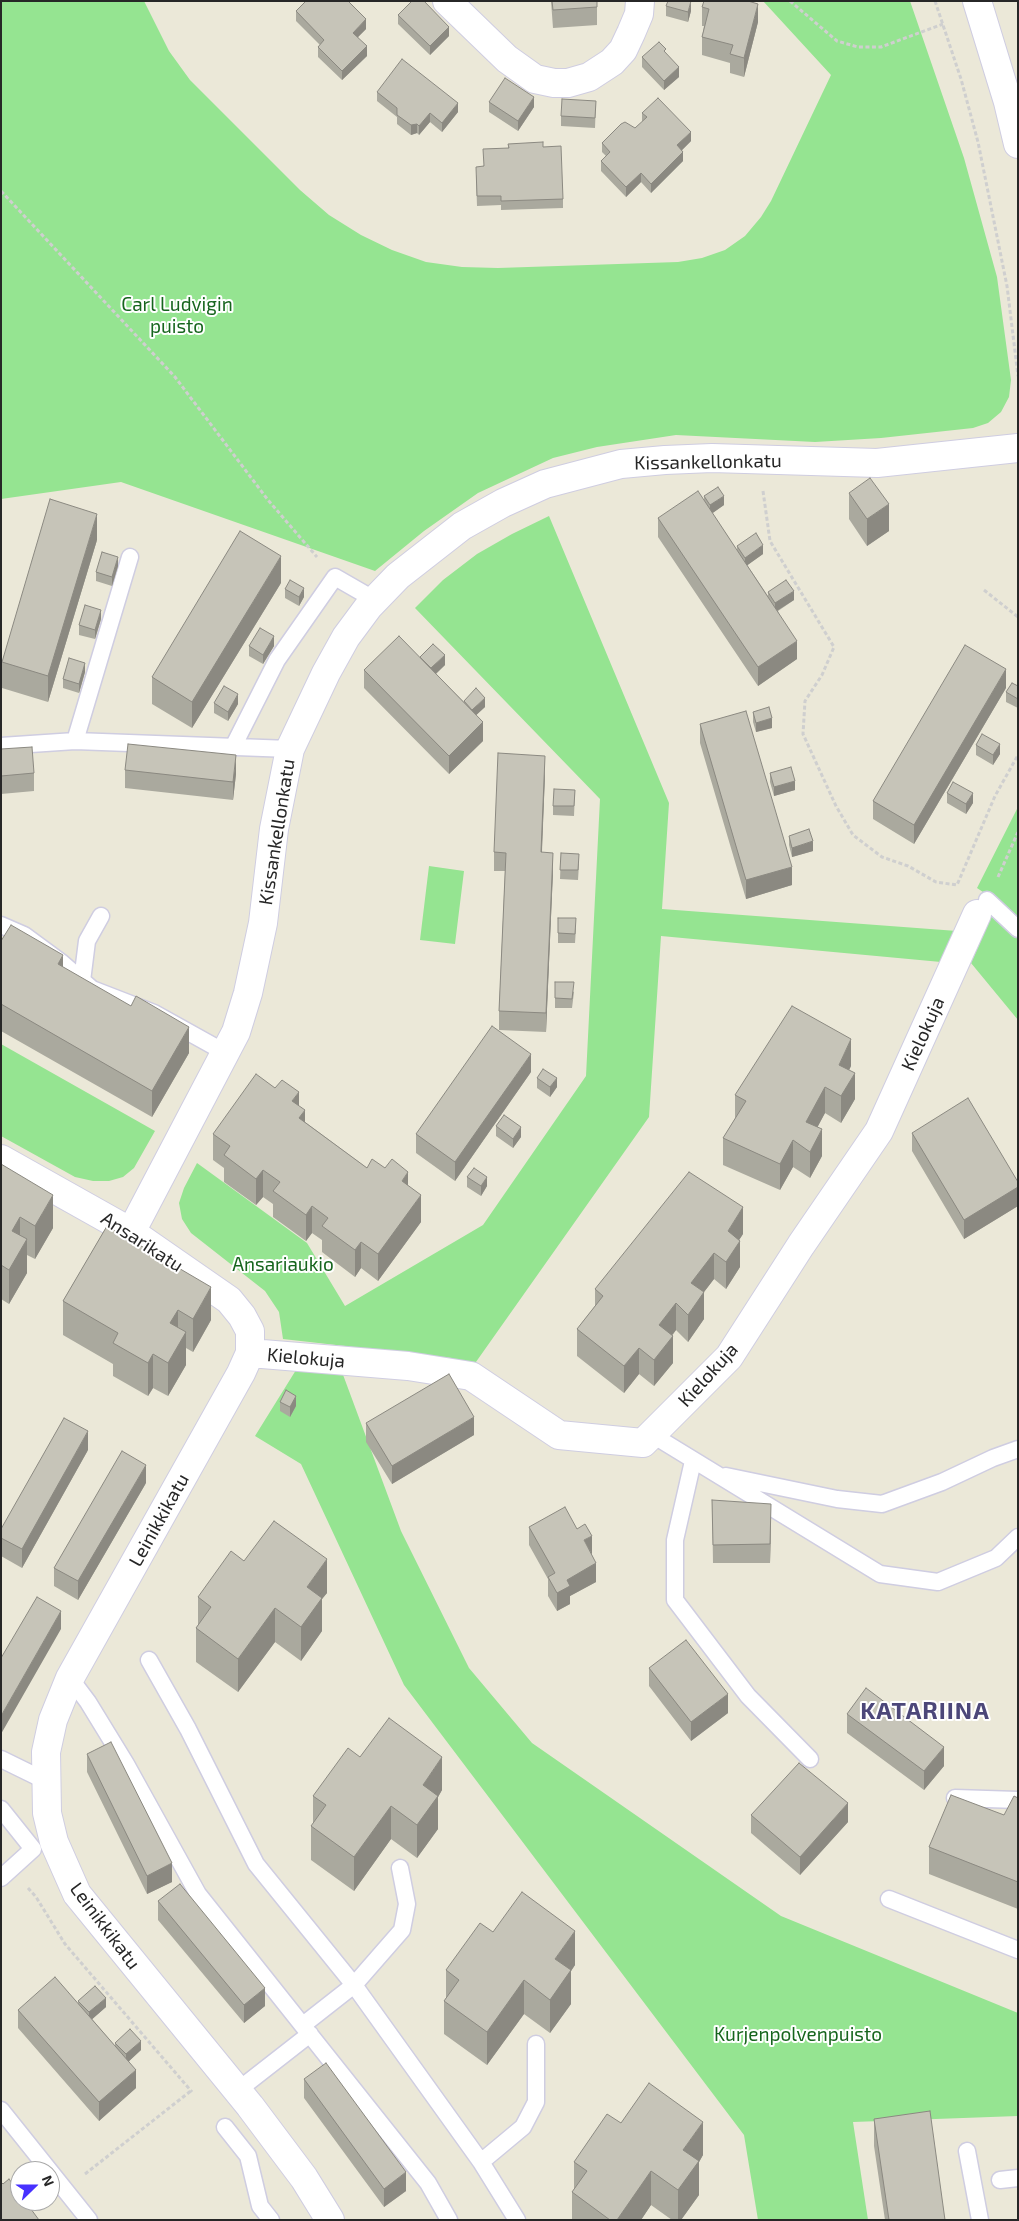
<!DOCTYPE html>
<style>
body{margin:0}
#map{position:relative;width:1019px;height:2221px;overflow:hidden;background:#ebe8d8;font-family:"Exo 2",sans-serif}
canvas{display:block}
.frame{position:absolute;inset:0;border:2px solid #272727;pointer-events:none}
.north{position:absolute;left:10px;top:2161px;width:50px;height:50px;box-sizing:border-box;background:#fff;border:1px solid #a9a9a9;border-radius:50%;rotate:68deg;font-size:14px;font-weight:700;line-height:20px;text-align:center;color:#272727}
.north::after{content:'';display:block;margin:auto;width:18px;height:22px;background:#4731ff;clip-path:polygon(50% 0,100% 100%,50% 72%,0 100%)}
</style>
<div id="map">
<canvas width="1019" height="2221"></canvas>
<div class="frame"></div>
<div class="north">N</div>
</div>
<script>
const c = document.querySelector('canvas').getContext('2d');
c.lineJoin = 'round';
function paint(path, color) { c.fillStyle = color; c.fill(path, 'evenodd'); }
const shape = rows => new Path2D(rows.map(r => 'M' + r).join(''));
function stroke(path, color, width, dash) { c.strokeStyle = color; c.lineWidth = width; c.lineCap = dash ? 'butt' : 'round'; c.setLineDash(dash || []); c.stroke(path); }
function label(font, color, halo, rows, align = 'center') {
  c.font = font + ' "Exo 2",sans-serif'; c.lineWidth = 4; c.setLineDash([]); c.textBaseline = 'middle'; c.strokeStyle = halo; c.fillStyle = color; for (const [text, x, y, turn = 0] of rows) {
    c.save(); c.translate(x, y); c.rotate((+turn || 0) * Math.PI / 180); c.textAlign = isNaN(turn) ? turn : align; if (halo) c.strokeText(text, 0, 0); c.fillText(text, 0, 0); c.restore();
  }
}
paint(shape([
 [1,1,144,1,169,51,190,80,300,190,329,215,361,235,392,250,426,262,462,267,498,268,678,262,702,258,725,250,745,236,761,217,771,201,831,75,763,1,910,1,964,158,997,277,1011,380,1009,397,1001,412,988,423,973,428,881,438,815,442,676,435,597,447,553,458,478,493,424,531,375,571,121,482,1,499],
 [549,516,669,803,662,909,957,931,941,962,661,936,649,1117,471,1369,451,1358,283,1339,279,1312,265,1291,191,1233,182,1219,179,1203,184,1188,197,1163,307,1243,345,1306,483,1225,586,1076,600,799,415,608,443,580,477,554,512,534],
 [1018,807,1018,1020,971,963,998,902,977,888],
 [429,866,464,871,455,944,420,940],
 [1,1044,155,1131,134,1168,123,1177,109,1181,93,1181,75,1177,1,1136],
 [296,1370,342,1372,401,1531,469,1668,532,1743,781,1916,1018,2013,1018,2116,853,2122,868,2220,758,2220,744,2135,404,1685,301,1464,255,1436]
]), '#95e491');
const lane = shape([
 [75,741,130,557],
 [1,746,75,741,290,749],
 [233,747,277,660,335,577,375,600],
 [987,900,1018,929],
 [1,925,24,935,62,963,92,989,154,1013,226,1053],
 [82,981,87,941,101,916],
 [651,1434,880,1574,938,1582,996,1558,1018,1537],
 [693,1461,675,1540,675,1600,748,1696,810,1759],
 [726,1476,837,1499,882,1504,942,1482,993,1458,1018,1449],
 [149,1660,188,1729,256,1864,354,1985,481,2162,517,2220],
 [70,1678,88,1702,126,1764,198,1894,428,2183,449,2220],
 [1,1759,46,1781],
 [955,1798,1018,1800],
 [1,1809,33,1849,1,1878],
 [889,1899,1018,1950],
 [303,2025,354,1985,402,1930,407,1904,400,1868],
 [237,2091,310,2034],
 [1,2110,89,2220],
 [225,2127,248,2156,260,2206,271,2220],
 [967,2151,980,2220],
 [481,2162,523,2127,536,2102,536,2044],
 [1000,2180,1018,2178]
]);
const street = shape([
 [447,1,507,59,535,79,554,83,568,83,589,77,612,62,623,50,631,33,639,14,640,1],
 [1,1159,131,1232,229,1300,242,1316,250,1331,250,1353,241,1373,70,1678,53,1720,46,1752,47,1813,54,1842,77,1894,250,2106,304,2178,330,2220],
 [131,1232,236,1032,248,993,263,923,274,829,290,749,326,673,346,637,369,606,398,576,462,526,503,503,545,484,621,464,665,460,712,458,877,463,1018,448],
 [250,1353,408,1366,471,1376,559,1435,643,1443,729,1357,801,1245,879,1131,977,914]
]);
const secondary = shape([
 [977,1,1008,102,1018,144]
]);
stroke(lane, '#cfcde1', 19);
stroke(street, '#cfcde1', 30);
stroke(secondary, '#cfcde1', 30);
stroke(shape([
 [790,1,837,41,858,47,881,47,943,24],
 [935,1,961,79,978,142,1007,286,1018,376],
 [1,191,175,377,268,500,317,557],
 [763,491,770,541,834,647,822,675,805,701,803,734,836,806,853,835,882,857,908,866,936,882,957,885,995,796,1018,755],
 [984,590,1018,617],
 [998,877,1018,832],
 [28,1888,36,1897,65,1944,192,2092],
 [85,2174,192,2090]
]), '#cfcfcf', 3, [4, 2.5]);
stroke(lane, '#fff', 16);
stroke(street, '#fff', 28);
stroke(secondary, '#fff', 28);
paint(shape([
 [551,1,597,1,597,25,553,28],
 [666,6,691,11,688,22,666,16],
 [702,7,758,22,744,77,730,73,730,63,702,55,702,37,704,26,702,26],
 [296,11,366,29,358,37,367,56,342,80,318,57,318,47,320,45,296,21],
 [398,15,449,36,430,55,398,24],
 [666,53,679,77,664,90,642,67,642,57],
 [377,92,458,112,442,132,430,122,419,135,417,133,411,135,397,124,397,117,377,101],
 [596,101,595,128,561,126,561,116],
 [489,102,534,107,518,131,489,112],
 [642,113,691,141,682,150,683,161,651,193,641,182,626,197,601,171,601,161,606,156,602,152,602,143,635,128,642,122],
 [508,144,543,147,563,199,563,208,501,210,501,205,477,206,476,176,483,166,508,148],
 [849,493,889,531,867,546,849,519],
 [704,496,724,505,712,513,737,550,737,546,763,554,747,565,768,596,768,592,794,600,778,611,797,659,758,686,658,537,658,518,704,501],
 [97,540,48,702,2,688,2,662],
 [118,566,112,586,96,581,96,572],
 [281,583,192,728,152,704,152,677],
 [285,589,304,597,299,606,285,598],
 [101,619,95,639,79,635,79,625],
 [249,646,274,646,263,664,249,656],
 [420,657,445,665,436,674,464,702,464,701,485,707,476,715,483,741,449,774,364,688,364,670,420,658],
 [85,672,79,693,63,688,63,679],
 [1018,686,1018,708,1006,702,1006,692],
 [1006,688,914,844,873,819,873,801],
 [214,703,238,704,228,721,214,713],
 [753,712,772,728,756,732,753,722],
 [700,724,792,885,746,899,700,743],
 [976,745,1000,754,993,765,976,755],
 [1,749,34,773,34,791,1,794],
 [125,770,236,774,233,800,125,788],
 [770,773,795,790,774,796,770,782],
 [545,774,542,852,553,871,546,1032,499,1030,499,1011,505,871,494,871,494,852],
 [575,790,574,816,553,815,553,806],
 [947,793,973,803,966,814,947,803],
 [789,836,813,851,792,857,789,845],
 [561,853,579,864,578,880,560,879],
 [576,928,575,943,558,943,558,933],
 [1,941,63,968,189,1053,152,1117,1,1031],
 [555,982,574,992,572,1008,555,1008],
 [851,1066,849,1070,855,1099,841,1123,825,1113,817,1127,822,1156,810,1178,793,1167,780,1190,723,1165,723,1138,735,1119,735,1095],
 [531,1072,455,1181,416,1153,416,1134],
 [537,1078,557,1087,550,1097,537,1088],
 [299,1106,305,1122,367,1168,408,1186,421,1222,378,1281,361,1268,355,1277,322,1252,322,1240,312,1233,306,1241,273,1217,273,1204,263,1197,256,1205,224,1182,224,1168,213,1160,213,1134],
 [496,1126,521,1137,513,1148,496,1136],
 [912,1133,1018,1182,1018,1206,964,1239,912,1151],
 [1,1164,53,1228,35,1259,27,1255,27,1273,9,1304,1,1299],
 [467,1177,487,1186,481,1196,467,1187],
 [107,1226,211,1320,193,1352,186,1348,186,1365,168,1396,153,1388,148,1396,113,1376,113,1364,63,1335,63,1301],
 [743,1234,739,1240,740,1267,726,1289,714,1279,704,1292,704,1319,688,1342,676,1330,672,1336,673,1363,654,1386,639,1374,624,1393,577,1356,577,1329,595,1306,595,1289],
 [280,1402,296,1406,290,1417,280,1411],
 [366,1423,474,1435,392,1484,366,1442],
 [88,1450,22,1568,1,1556,1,1529],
 [146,1483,78,1600,54,1586,54,1568],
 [712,1500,771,1523,770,1563,713,1563],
 [529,1527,591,1555,596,1582,570,1596,570,1604,557,1611,548,1596,548,1579,529,1545],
 [244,1561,327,1593,322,1599,322,1631,301,1661,275,1642,238,1692,196,1662,196,1628,198,1625,198,1597],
 [649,1668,728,1713,691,1741,649,1686],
 [847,1714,944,1766,924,1790,847,1733],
 [87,1754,172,1882,147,1894,87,1772],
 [360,1757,442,1790,438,1797,438,1829,417,1858,391,1839,354,1891,311,1860,311,1826,313,1824,313,1796],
 [1018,1798,1018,1909,929,1874,929,1847,1004,1815],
 [751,1815,848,1822,800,1875,751,1833],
 [158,1901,265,2006,244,2023,158,1920],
 [493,1932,575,1965,571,1971,571,2004,550,2033,524,2014,487,2065,444,2034,444,2001,446,1998,446,1970],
 [78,2001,106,2007,92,2019,115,2046,115,2043,141,2050,129,2061,136,2088,99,2121,18,2028,18,2010,78,2004],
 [304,2079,406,2191,384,2207,304,2098],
 [874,2119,945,2220,885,2220,874,2146],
 [621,2123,703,2155,699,2162,699,2195,681,2220,672,2220,651,2205,641,2220,572,2220,572,2192,574,2189,574,2162]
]), '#aaa99e');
paint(shape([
 [691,1,691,11,688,22,688,12],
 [758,4,758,22,744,77,744,58],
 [366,19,366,29,353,42,353,33],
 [449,27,449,36,430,55,430,46],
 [367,46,367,56,342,80,342,71],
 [679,67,679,77,664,90,664,81],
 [534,97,534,107,518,131,518,121],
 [458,103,458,112,442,132,442,123],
 [430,113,430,122,419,135,419,126],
 [417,124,417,133,411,135,411,125],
 [691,132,691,141,677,155,677,145],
 [683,152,683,161,651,193,651,184],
 [641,173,641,182,626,197,626,187],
 [724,496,724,505,710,515,710,505],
 [889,504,889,531,867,546,867,519],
 [97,514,97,540,48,702,48,676],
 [763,545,763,554,745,567,745,558],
 [281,556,281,583,192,728,192,702],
 [118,557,118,566,112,586,112,577],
 [304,588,304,597,299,606,299,597],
 [794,591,794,600,775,612,775,603],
 [101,610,101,619,95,639,95,630],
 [274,636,274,646,263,664,263,655],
 [797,641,797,659,758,686,758,667],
 [445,655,445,665,431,678,431,668],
 [85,663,85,672,79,693,79,684],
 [1006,669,1006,688,914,844,914,825],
 [238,694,238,704,228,721,228,712],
 [485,698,485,707,472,719,472,710],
 [772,718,772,728,756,732,756,723],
 [483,722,483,741,449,774,449,756],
 [1000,744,1000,754,993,765,993,755],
 [236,755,236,774,233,800,233,782],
 [545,756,545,774,541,871,541,852],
 [795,781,795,790,774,796,774,787],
 [973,793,973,803,966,814,966,804],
 [813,841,813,851,792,857,792,848],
 [553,853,553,871,546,1032,546,1013],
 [792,867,792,885,746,899,746,880],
 [63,955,63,981,58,964],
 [189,1027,189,1053,152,1117,152,1091],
 [851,1039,851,1066,839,1091,839,1065],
 [531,1054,531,1072,455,1181,455,1162],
 [855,1073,855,1099,841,1123,841,1096],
 [557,1078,557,1087,550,1097,550,1087],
 [825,1087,825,1113,806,1149,806,1122],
 [299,1092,299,1119,292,1101],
 [305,1110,305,1137,299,1118],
 [521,1127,521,1137,513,1148,513,1139],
 [822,1129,822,1156,810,1178,810,1152],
 [793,1140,793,1167,780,1190,780,1164],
 [263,1170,263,1197,256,1205,256,1179],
 [408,1172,408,1198,402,1181],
 [487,1177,487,1186,481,1196,481,1186],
 [1018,1187,1018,1206,964,1239,964,1220],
 [53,1195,53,1228,35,1259,35,1226],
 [421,1195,421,1222,378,1281,378,1254],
 [312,1206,312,1233,306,1241,306,1215],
 [743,1207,743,1234,728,1257,728,1231],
 [20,1217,20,1251,12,1231],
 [27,1239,27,1273,9,1304,9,1270],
 [740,1241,740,1267,726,1289,726,1262],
 [361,1242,361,1268,355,1277,355,1250],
 [714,1253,714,1279,691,1309,691,1283],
 [211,1287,211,1320,193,1352,193,1319],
 [704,1292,704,1319,688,1342,688,1315],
 [676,1303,676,1330,659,1351,659,1325],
 [178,1310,178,1343,170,1323],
 [186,1332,186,1365,168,1396,168,1363],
 [673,1336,673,1363,654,1386,654,1360],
 [639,1348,639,1374,624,1393,624,1366],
 [153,1354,153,1388,148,1396,148,1363],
 [296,1396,296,1406,290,1417,290,1407],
 [474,1417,474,1435,392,1484,392,1466],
 [88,1431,88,1450,22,1568,22,1549],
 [146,1465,146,1483,78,1600,78,1581],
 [771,1504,771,1523,770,1563,770,1544],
 [592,1536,592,1555,584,1540],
 [327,1559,327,1593,322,1599,322,1631,301,1661,301,1627,307,1587],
 [596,1563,596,1582,570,1596,570,1604,557,1611,557,1593,567,1580],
 [275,1608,275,1642,238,1692,238,1659],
 [61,1611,61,1629,1,1734,1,1716],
 [728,1694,728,1713,691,1741,691,1722],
 [944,1747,944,1766,924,1790,924,1771],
 [442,1757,442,1790,438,1797,438,1829,417,1858,417,1825,423,1785],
 [848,1803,848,1822,800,1875,800,1857],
 [391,1806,391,1839,354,1891,354,1857],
 [172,1863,172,1882,147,1894,147,1876],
 [575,1931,575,1965,571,1971,571,2004,550,2033,550,2000,555,1959],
 [524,1980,524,2014,487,2065,487,2032],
 [265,1988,265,2006,244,2023,244,2005],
 [106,1998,106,2007,89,2022,89,2012],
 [141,2041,141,2050,126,2064,126,2054],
 [136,2070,136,2088,99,2121,99,2102],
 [703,2122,703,2155,699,2162,699,2195,681,2220,678,2220,678,2190,683,2150],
 [651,2171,651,2205,641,2220,617,2220],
 [406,2172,406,2191,384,2207,384,2189]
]), '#8b8981');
const building = shape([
 [306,1,348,1,366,19,353,33,367,46,342,71,318,47,324,40,296,11,306,1],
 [412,1,424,1,449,27,430,46,398,15,412,1],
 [552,1,597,1,597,7,553,10,552,1],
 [668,1,691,1,688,12,666,6,668,1],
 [704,1,748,1,758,4,744,58,730,54,733,45,702,37,709,9,702,7,704,1],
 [659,42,666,49,664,51,679,67,664,81,642,57,659,42],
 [402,59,458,103,442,123,430,113,419,126,417,124,411,125,397,115,397,108,377,92,402,59],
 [505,78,534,97,518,121,489,102,505,78],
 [658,98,691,132,677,145,683,152,651,184,641,173,626,187,601,161,610,152,602,143,621,124,625,122,635,128,647,117,642,113,658,98],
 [562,99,596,101,595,118,561,116,562,99],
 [543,142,543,147,561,146,563,199,501,201,501,196,477,196,476,167,484,166,483,149,509,148,508,144,543,142],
 [870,478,889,504,867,519,849,493,870,478],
 [718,487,724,496,710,505,704,496,718,487],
 [698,491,797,641,758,667,658,518,698,491],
 [50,499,97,514,48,676,2,662,50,499],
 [240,531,281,556,192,702,152,677,240,531],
 [756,533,763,545,745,558,737,546,756,533],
 [102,552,118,557,112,577,96,572,102,552],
 [290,580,304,588,299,597,285,589,290,580],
 [786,580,794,591,775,603,768,592,786,580],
 [85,605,101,610,95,630,79,625,85,605],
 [260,628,274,636,263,655,249,646,260,628],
 [399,636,483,722,449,756,364,670,399,636],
 [433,644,445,655,431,668,420,657,433,644],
 [965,645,1006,669,914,825,873,801,965,645],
 [69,658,85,663,79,684,63,679,69,658],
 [1012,683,1018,686,1018,699,1006,692,1012,683],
 [224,686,238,694,228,712,214,703,224,686],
 [476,688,485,698,472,710,464,701,476,688],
 [769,707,772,718,756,723,753,712,769,707],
 [746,711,792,867,746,880,700,724,746,711],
 [982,734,1000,744,993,755,976,745,982,734],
 [128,744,236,755,233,782,125,770,128,744],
 [32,747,34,773,1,776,1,749,32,747],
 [498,753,545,756,541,852,553,853,546,1013,499,1011,506,853,494,852,498,753],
 [791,767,795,781,774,787,770,773,791,767],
 [953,782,973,793,966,804,947,793,953,782],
 [554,789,575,790,574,806,553,806,554,789],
 [809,829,813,841,792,848,789,836,809,829],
 [561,853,579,854,578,870,560,870,561,853],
 [558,918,576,918,575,934,558,933,558,918],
 [11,925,63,955,58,964,131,1006,136,996,189,1027,152,1091,1,1004,1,941,11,925],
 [555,982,574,982,572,999,555,998,555,982],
 [792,1006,851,1039,839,1065,855,1073,841,1096,825,1087,806,1122,822,1129,810,1152,793,1140,780,1164,723,1138,746,1101,735,1095,792,1006],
 [492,1026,531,1054,455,1162,416,1134,492,1026],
 [543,1069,557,1078,550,1087,537,1078,543,1069],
 [256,1074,275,1088,282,1080,299,1092,292,1101,305,1110,299,1118,367,1168,372,1159,385,1168,392,1159,408,1172,402,1181,421,1195,378,1254,361,1242,355,1250,322,1226,328,1218,312,1206,306,1215,273,1191,280,1182,263,1170,256,1179,224,1155,230,1146,213,1134,256,1074],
 [968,1098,1018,1182,1018,1187,964,1220,912,1133,968,1098],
 [504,1115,521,1127,513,1139,496,1126,504,1115],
 [1,1164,53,1195,35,1226,20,1217,12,1231,27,1239,9,1270,1,1265,1,1164],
 [474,1168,487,1177,481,1186,467,1177,474,1168],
 [689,1172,743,1207,728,1231,740,1241,726,1262,714,1253,691,1283,704,1292,688,1315,676,1303,659,1325,673,1336,654,1360,639,1348,624,1366,577,1329,603,1296,595,1289,689,1172],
 [107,1226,211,1287,193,1319,178,1310,170,1323,186,1332,168,1363,153,1354,148,1363,113,1343,118,1333,63,1301,107,1226],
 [449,1374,474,1417,392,1466,366,1423,449,1374],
 [286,1390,296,1396,290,1407,280,1402,286,1390],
 [64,1418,88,1431,22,1549,1,1538,1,1529,64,1418],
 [122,1451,146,1465,78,1581,54,1568,122,1451],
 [712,1500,771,1504,770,1544,713,1545,712,1500],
 [565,1507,577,1529,585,1524,592,1536,584,1540,596,1563,567,1580,570,1586,557,1593,548,1577,555,1573,529,1527,565,1507],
 [274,1521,327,1559,307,1587,322,1598,301,1627,275,1608,238,1659,196,1628,211,1607,198,1597,231,1551,244,1561,274,1521],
 [37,1597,61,1611,1,1716,1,1658,37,1597],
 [686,1640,728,1694,691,1722,649,1668,686,1640],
 [866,1688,944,1747,924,1771,847,1714,866,1688],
 [389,1718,442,1757,423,1785,438,1796,417,1825,391,1806,354,1857,311,1826,326,1805,313,1796,348,1748,360,1757,389,1718],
 [111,1742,172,1863,147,1876,87,1754,111,1742],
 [799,1763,848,1803,800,1857,751,1815,799,1763],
 [951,1795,1004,1815,1014,1796,1018,1798,1018,1882,929,1847,951,1795],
 [180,1884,265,1988,244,2005,158,1901,180,1884],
 [522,1892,575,1931,555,1959,571,1970,550,2000,524,1980,487,2032,444,2001,459,1980,446,1970,480,1923,493,1932,522,1892],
 [55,1977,136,2070,99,2102,18,2010,55,1977],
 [95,1986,106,1998,89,2012,78,2001,95,1986],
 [130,2029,141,2041,126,2054,115,2043,130,2029],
 [326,2063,406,2172,384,2189,304,2079,326,2063],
 [649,2083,703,2122,683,2150,699,2161,678,2190,651,2171,617,2220,610,2220,572,2192,587,2171,574,2162,607,2114,621,2123,649,2083],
 [930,2111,945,2220,889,2220,874,2119,930,2111],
 [9,2179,20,2194,20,2201,25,2201,39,2220,1,2220,1,2182,3,2184,9,2179]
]);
paint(building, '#c6c4b8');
stroke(building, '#8b8981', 1);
label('19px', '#16651d', '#fff', [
 ["Carl Ludvigin",177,305],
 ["puisto",177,327],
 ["Ansariaukio",283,1265],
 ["Kurjenpolvenpuisto",798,2035]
]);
label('19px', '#272727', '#fff', [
 ["Kissankellonkatu",708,462,-1],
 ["Kissankellonkatu",277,832,-81],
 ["Kielokuja",923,1034,-66],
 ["Ansarikatu",142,1242,33],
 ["Kielokuja",306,1358,5],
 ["Kielokuja",708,1375,-48],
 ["Leinikkikatu",159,1520,-61],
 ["Leinikkikatu",105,1926,53]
]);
c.letterSpacing = '1px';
label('bold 24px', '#4c4779', '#fff', [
 ["KATARIINA",925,1711]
]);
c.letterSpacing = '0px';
</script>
